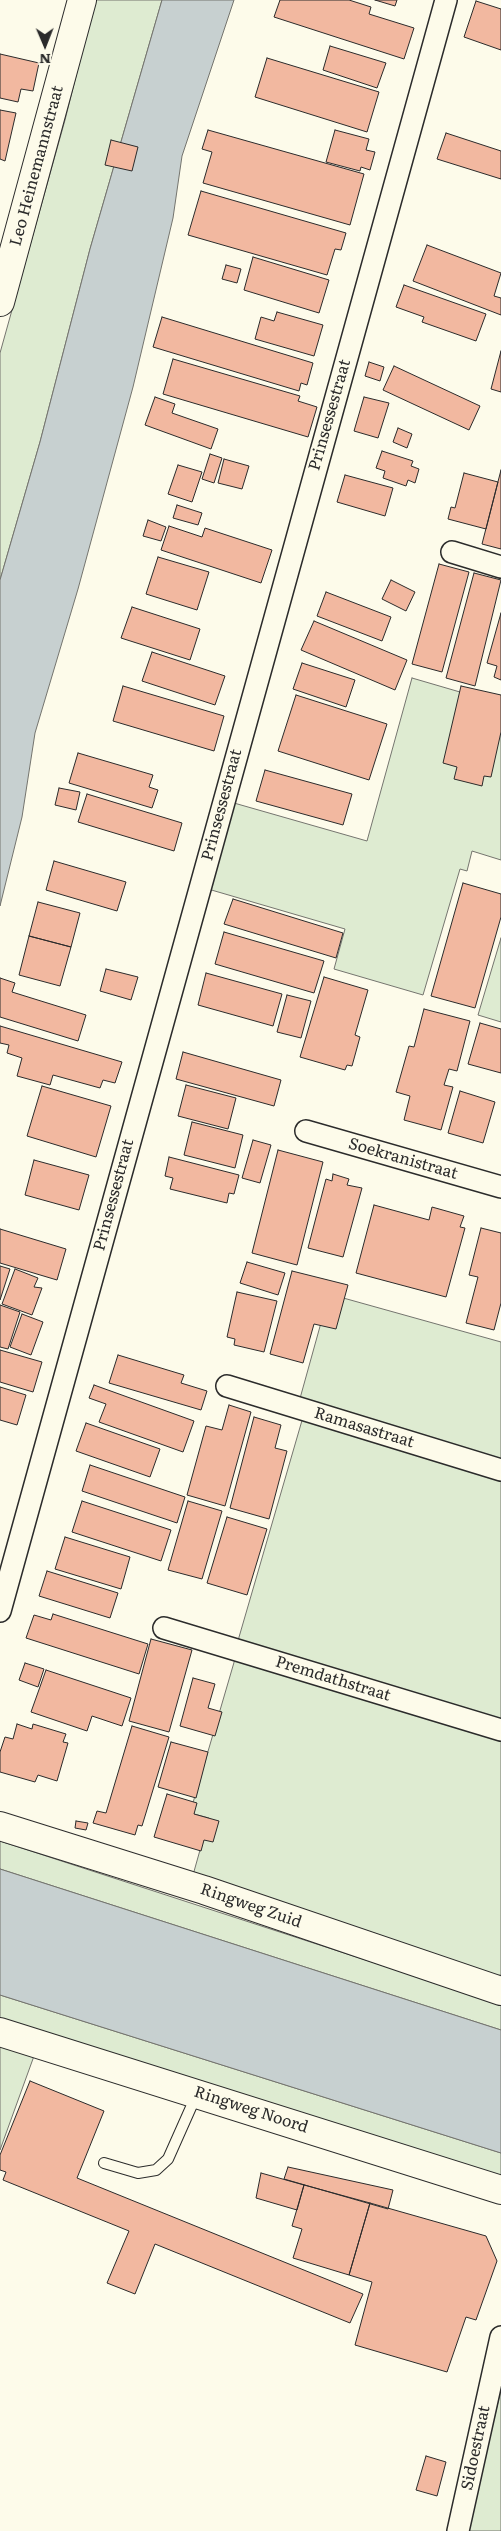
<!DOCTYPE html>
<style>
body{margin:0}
#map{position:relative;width:501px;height:2531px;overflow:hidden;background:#fdfbea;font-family:Literata,serif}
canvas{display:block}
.north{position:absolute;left:20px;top:20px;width:50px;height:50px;-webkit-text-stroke:4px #fdfbea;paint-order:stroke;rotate:179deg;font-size:14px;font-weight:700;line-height:20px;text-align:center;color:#2b2b2b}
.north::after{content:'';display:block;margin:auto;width:18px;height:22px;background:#2b2b2b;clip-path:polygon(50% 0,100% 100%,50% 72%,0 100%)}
</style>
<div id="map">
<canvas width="501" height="2531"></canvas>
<div class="north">N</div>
</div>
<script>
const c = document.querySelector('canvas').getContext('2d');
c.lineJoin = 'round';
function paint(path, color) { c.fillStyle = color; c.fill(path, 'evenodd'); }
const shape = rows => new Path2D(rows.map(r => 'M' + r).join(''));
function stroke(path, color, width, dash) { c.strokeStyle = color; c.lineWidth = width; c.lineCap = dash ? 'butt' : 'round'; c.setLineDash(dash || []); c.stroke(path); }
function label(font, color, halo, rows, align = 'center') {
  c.font = font + ' Literata,serif'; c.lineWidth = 4; c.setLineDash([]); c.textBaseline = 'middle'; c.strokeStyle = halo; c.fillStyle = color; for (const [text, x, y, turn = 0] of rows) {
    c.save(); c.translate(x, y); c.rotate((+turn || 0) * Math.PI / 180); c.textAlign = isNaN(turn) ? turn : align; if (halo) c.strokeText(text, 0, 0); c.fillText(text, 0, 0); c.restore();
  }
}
const green = shape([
 [95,0,162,0,90,249,40,442,0,580,0,353,65,120,95,0],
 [412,678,501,704,501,860,472,851,467,871,460,869,423,995,334,969,345,929,208,889,234,803,367,841,412,678],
 [501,938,501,1022,478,1015,501,938],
 [329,1294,501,1342,501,1463,299,1402,329,1294],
 [303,1417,501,1477,501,1724,237,1644,303,1417],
 [235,1659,501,1739,501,1975,494,1976,193,1875,209,1818,190,1813,235,1659],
 [0,1841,501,2004,501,2030,0,1869,0,1841],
 [0,1995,501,2153,501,2180,0,2018,0,1995],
 [0,2045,34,2056,0,2150,0,2045],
 [501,2389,501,2531,468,2531,501,2389]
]);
paint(green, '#deebd1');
stroke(green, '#74746e', 1);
const water = shape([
 [162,0,234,0,182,156,173,218,133,387,78,589,35,733,22,817,0,906,0,580,40,442,90,249,162,0],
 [0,1869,501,2030,501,2153,0,1995,0,1869]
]);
paint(water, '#c7d0d0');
stroke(water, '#74746e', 1);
const building = shape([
 [280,0,349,0,371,7,369,14,414,28,404,59,274,17,280,0],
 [375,0,397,0,395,6,375,0],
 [476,1,501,9,501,50,464,37,476,1],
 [330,46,386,63,377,88,323,70,330,46],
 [0,54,39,63,33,91,21,89,18,102,0,98,0,54],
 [267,58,379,92,367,132,255,97,267,58],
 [0,110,16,113,5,161,0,159,0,110],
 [208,130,364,174,350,225,203,183,212,152,202,149,208,130],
 [335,130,369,139,366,150,375,152,370,170,361,167,360,171,326,162,335,130],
 [446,133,501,151,501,179,437,159,446,133],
 [111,140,138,147,132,171,105,165,111,140],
 [201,191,346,233,341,250,335,249,327,275,188,235,201,191],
 [427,245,501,273,494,296,501,298,501,315,413,281,427,245],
 [253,257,329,280,319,313,244,290,253,257],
 [226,265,241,269,237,283,222,279,226,265],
 [404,285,486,314,476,341,422,322,424,317,396,307,404,285],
 [277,312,323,325,314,356,255,339,261,317,274,321,277,312],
 [162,317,313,363,307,385,301,383,299,391,153,347,162,317],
 [501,351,501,392,491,389,501,351],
 [173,359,300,396,298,401,317,407,308,437,163,394,173,359],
 [369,362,384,367,380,381,365,376,369,362],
 [394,366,480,406,469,430,383,390,394,366],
 [155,397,175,404,172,413,218,429,211,449,145,425,155,397],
 [364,397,389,403,378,438,354,431,364,397],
 [398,428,412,434,407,448,393,442,398,428],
 [382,451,413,461,411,466,419,469,415,483,408,480,406,486,383,478,385,471,376,468,382,451],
 [210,454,222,458,214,483,202,479,210,454],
 [224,459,249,466,242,489,218,483,224,459],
 [178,465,202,472,192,502,168,494,178,465],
 [501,470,501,549,482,544,501,470],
 [464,473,498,482,486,529,448,519,451,507,455,508,464,473],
 [345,475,393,488,385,516,337,502,345,475],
 [177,505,202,513,198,525,173,518,177,505],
 [148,520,166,527,161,541,143,536,148,520],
 [169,526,202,537,205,528,272,550,261,583,161,550,169,526],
 [158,557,209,572,197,610,146,594,158,557],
 [439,564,469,572,442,672,412,664,439,564],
 [474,573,501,580,475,686,446,678,474,573],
 [391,580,415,592,406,611,382,599,391,580],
 [326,592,391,617,382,641,317,616,326,592],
 [132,607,200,629,190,660,121,638,132,607],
 [501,613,501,680,494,677,497,666,487,663,501,613],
 [314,621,407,660,395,690,301,650,314,621],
 [152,652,225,676,215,705,142,681,152,652],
 [302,663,355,680,346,707,293,689,302,663],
 [123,686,224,716,214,751,113,721,123,686],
 [461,686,501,695,501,732,491,777,484,776,482,786,454,779,457,767,443,763,461,686],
 [296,695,387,724,369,780,278,751,296,695],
 [78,753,153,775,149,787,158,790,152,808,69,783,78,753],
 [265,770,352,794,343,825,256,801,265,770],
 [59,788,80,792,76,810,55,805,59,788],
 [87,794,182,823,174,851,78,822,87,794],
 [54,861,126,882,117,911,46,890,54,861],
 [463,883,501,894,501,917,475,1008,431,996,463,883],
 [233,899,343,933,336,958,224,924,233,899],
 [38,902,80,913,71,947,29,936,38,902],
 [224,932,324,961,314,993,215,964,224,932],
 [29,936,71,947,60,986,19,975,29,936],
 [106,969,138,977,131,1000,100,991,106,969],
 [206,973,282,994,273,1026,198,1005,206,973],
 [324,977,368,990,355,1035,360,1037,352,1066,347,1065,345,1070,300,1057,324,977],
 [0,978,15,983,12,992,86,1015,78,1041,0,1017,0,978],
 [287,995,311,1001,301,1038,277,1032,287,995],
 [424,1009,470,1021,457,1071,449,1069,444,1085,453,1087,441,1130,404,1120,410,1096,396,1092,409,1046,414,1047,424,1009],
 [480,1023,501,1029,501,1073,468,1064,480,1023],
 [0,1026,122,1062,115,1083,103,1080,100,1088,53,1075,50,1085,17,1076,22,1058,7,1053,9,1045,0,1043,0,1026],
 [183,1052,281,1080,274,1106,176,1079,183,1052],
 [186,1085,236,1098,228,1129,178,1116,186,1085],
 [42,1086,111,1106,96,1157,27,1136,42,1086],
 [460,1091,495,1102,483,1143,448,1133,460,1091],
 [192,1122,243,1135,235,1168,184,1155,192,1122],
 [253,1140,271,1145,260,1183,242,1178,253,1140],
 [278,1150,323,1162,297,1265,252,1253,278,1150],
 [169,1157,239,1175,234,1194,229,1193,227,1203,170,1189,173,1178,165,1176,169,1157],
 [34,1160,89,1175,79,1210,25,1195,34,1160],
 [333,1174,349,1179,347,1185,362,1188,343,1257,308,1248,326,1179,332,1181,333,1174],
 [374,1205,429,1220,432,1207,464,1216,460,1227,465,1228,446,1297,356,1273,374,1205],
 [481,1228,501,1233,501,1303,494,1330,466,1323,478,1277,469,1275,481,1228],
 [0,1229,66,1249,57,1280,0,1263,0,1229],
 [247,1262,285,1273,278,1295,240,1283,247,1262],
 [0,1266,10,1269,0,1300,0,1266],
 [15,1269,38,1278,34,1287,42,1288,32,1315,2,1304,15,1269],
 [292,1271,348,1285,336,1329,314,1324,303,1363,270,1354,292,1271],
 [237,1292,277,1301,264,1352,234,1345,235,1339,227,1337,237,1292],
 [0,1305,20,1312,8,1349,0,1347,0,1305],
 [22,1314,43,1322,31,1355,10,1347,22,1314],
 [0,1350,42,1362,33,1392,0,1382,0,1350],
 [118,1355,184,1375,181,1383,207,1391,201,1410,109,1383,118,1355],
 [94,1385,194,1421,183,1452,99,1422,106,1404,89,1398,94,1385],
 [0,1387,26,1395,17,1425,0,1420,0,1387],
 [229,1405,251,1412,225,1506,187,1495,206,1426,222,1430,229,1405],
 [254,1417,281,1425,275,1448,287,1451,269,1519,230,1508,254,1417],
 [86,1423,160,1449,150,1477,76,1451,86,1423],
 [90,1465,185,1497,177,1523,82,1491,90,1465],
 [82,1501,171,1530,161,1561,72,1532,82,1501],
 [188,1501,222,1511,202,1579,168,1570,188,1501],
 [227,1517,267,1529,247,1595,207,1583,227,1517],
 [65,1537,130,1557,121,1589,55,1569,65,1537],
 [47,1571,118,1593,110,1618,39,1596,47,1571],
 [53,1614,148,1644,139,1674,26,1638,34,1615,51,1620,53,1614],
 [151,1639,192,1650,169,1732,129,1721,151,1639],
 [25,1663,44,1669,38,1687,19,1680,25,1663],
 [46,1670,131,1698,122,1726,92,1716,87,1731,31,1712,46,1670],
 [193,1678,215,1684,208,1708,222,1712,215,1736,180,1726,193,1678],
 [17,1724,32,1729,33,1724,66,1734,63,1742,68,1743,57,1781,38,1775,35,1782,0,1772,0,1752,5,1737,13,1739,17,1724],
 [132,1726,169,1737,142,1826,138,1825,135,1835,93,1823,97,1811,106,1813,132,1726],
 [171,1742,208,1752,196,1798,158,1787,171,1742],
 [167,1794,197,1803,194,1814,219,1821,213,1842,204,1840,201,1851,154,1837,167,1794],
 [76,1821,88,1823,86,1830,75,1828,76,1821],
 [30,2081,104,2111,77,2178,363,2294,350,2323,155,2244,135,2294,107,2283,129,2231,3,2180,6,2172,0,2170,0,2155,30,2081],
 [288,2167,393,2190,388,2209,284,2179,288,2167],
 [261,2173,304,2185,297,2210,256,2198,261,2173],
 [304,2185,370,2203,349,2275,293,2258,302,2229,292,2226,304,2185],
 [370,2203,486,2236,497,2261,476,2320,466,2317,447,2372,355,2345,372,2282,349,2275,370,2203],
 [426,2456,446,2462,437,2496,416,2490,426,2456]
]);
paint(building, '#f2b8a0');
stroke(building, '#2b2b2b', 1);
const lane = shape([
 [104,2163,138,2173,156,2170,168,2159,196,2096]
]);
const street = shape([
 [452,552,501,567],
 [306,1131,501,1187],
 [227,1386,501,1470],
 [0,1611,446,0],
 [164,1628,501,1730],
 [458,2531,501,2337]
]);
const secondary = shape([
 [0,302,82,0],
 [0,1826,204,1890,501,1991],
 [0,2032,501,2190]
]);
stroke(lane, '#2b2b2b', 12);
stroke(street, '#2b2b2b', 24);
stroke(secondary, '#2b2b2b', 30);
stroke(lane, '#fdfbea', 10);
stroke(street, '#fdfbea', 21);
stroke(secondary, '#fdfbea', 28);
label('16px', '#2b2b2b', '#fdfbea', [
 ["Leo Heinemannstraat",37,166,-75],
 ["Prinsessestraat",330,415,-74],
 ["Prinsessestraat",222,805,-75],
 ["Soekranistraat",403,1159,16],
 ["Prinsessestraat",114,1195,-75],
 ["Ramasastraat",364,1428,17],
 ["Premdathstraat",333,1679,17],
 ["Ringweg Zuid",251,1906,19],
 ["Ringweg Noord",251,2110,18],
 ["Sidoestraat",476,2448,-78]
]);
</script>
